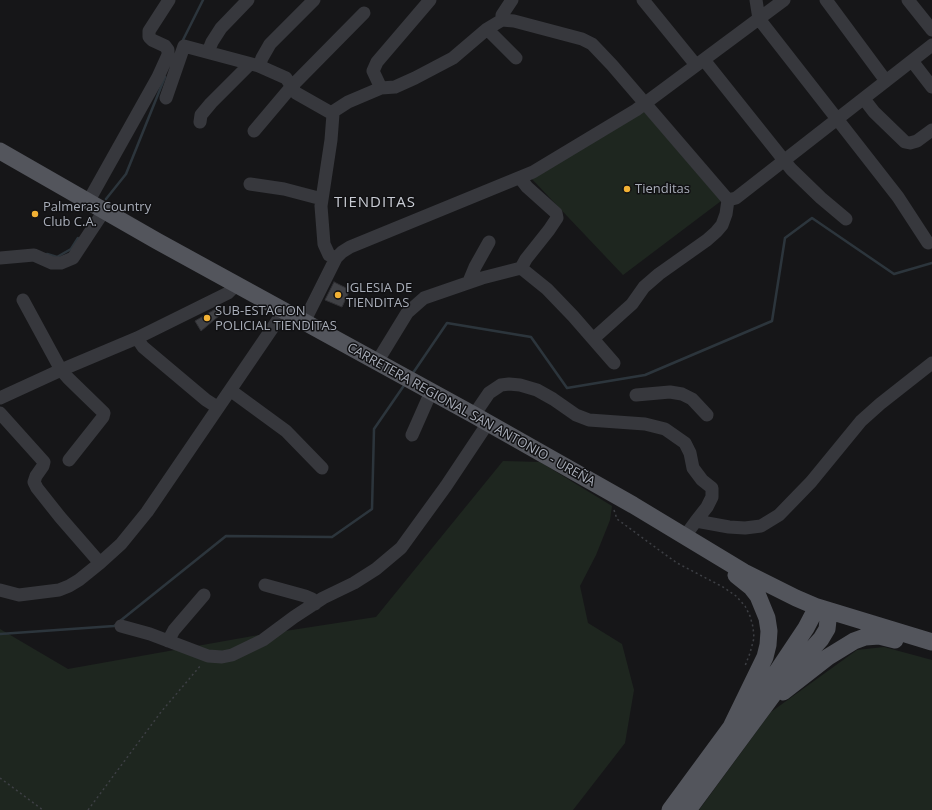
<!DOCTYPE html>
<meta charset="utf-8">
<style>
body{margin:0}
canvas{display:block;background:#161618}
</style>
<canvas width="932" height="810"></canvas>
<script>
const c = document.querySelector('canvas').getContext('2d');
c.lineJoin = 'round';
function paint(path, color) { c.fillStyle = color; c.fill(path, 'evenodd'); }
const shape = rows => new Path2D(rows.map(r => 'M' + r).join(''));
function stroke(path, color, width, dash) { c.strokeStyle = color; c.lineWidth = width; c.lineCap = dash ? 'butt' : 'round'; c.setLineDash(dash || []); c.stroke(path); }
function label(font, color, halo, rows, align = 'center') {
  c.font = font + ' "Open Sans",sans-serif'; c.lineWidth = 3; c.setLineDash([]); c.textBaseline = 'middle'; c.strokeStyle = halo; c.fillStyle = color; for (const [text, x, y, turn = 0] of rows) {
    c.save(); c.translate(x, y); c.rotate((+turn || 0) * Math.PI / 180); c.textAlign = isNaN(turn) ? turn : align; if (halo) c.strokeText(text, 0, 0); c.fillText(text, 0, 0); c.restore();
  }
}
paint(shape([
 [644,111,721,201,623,275,531,178],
 [503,461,540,462,612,506,610,520,596,555,580,586,588,623,622,644,634,690,625,743,573,810,0,810,0,629,68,669,253,636,376,617],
 [884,647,932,660,932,810,699,810,771,712,857,650]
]), '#1e261f');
stroke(shape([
 [182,42,203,0],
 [106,199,126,174,165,77],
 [47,254,57,257,71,249,78,238],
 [413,373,447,323,531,337,567,388,645,375,772,321,785,238,812,218,894,274,932,263],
 [120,621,226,536,332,537,372,509,374,429,405,384],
 [0,634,114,626,117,624]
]), '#2c353c', 2.5);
const building = shape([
 [334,282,350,290,342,307,325,300,334,282],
 [219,307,220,315,201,331,195,321,219,307]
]);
paint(building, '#404145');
stroke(building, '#303034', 1);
stroke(shape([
 [614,510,617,519,659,550,677,563,723,587,736,596,745,606,750,616,753,627,754,638,750,653,745,666],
 [0,778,43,810],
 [88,810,161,712,201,665]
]), '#3d3f44', 1.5, [2, 3]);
stroke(shape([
 [643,0,696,65],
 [756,0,759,19,898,197,928,243],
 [826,0,886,81],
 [908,0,932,30],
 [502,20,502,15,512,0],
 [487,29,516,58],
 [208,52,212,42,221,28,248,0],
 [704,60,791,169,821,198,846,219],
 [912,61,932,87],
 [259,66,262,58,270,44,314,0],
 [381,88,373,71,377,62,430,0],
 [166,98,184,46,259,66,286,78,296,93,333,114],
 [864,99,874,112,905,142,910,143,917,141,932,130],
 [200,122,201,115,211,103,250,64],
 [254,131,292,86,364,13],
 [520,178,527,187,556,213,557,218,549,230,526,259,521,268],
 [250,184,284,189,322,199],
 [728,200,736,198,932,45],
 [88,202,158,77,168,55,168,50,165,46,152,40,149,37,149,31,169,0],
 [0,258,34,255,52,263,61,263,73,258,104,211],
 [336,258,329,255,324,244,321,206,331,140,333,114,334,111,348,102,381,88,395,87,415,78,453,58,487,29,502,20,514,21,582,39,592,44,612,65,728,200,726,214,722,225,716,232,707,240,659,274,644,287,632,304,593,339],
 [470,282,470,279,475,267,489,242],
 [23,300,61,370,68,378,104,413,103,417,69,460],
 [304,322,336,258,342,252,350,247,533,172,636,110,784,0],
 [137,338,143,347,206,400,217,407],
 [377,362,407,313,424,298,482,278,521,268,547,289,573,316,614,363],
 [230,390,286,431,322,468],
 [636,395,670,392,682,394,692,399,707,415],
 [0,398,61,370,137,338,228,293,236,285],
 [0,413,44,462,43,466,36,476,34,482,37,488,60,517,100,563],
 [474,415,489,393,501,385,509,384,520,385,537,390,553,399,576,415,589,420,645,424,665,429,685,443,690,453,693,468,702,480,712,488,712,497,707,507,696,521],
 [412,435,431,392],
 [685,536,696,521,729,527,745,528,761,526,779,515,811,482,861,421,880,404,932,363],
 [265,585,305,596,312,599,315,604],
 [0,590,19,595,59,590,69,586,79,580,100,563,121,544,147,512,284,311],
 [121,626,150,634,208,656,222,657,232,655,263,640,294,617,323,598,354,583,376,569,401,548,446,486,488,423],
 [168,641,174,630,204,595]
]), '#37383d', 13);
stroke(shape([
 [0,151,157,241,474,415,633,505,744,572,796,598,817,607,932,642],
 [783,692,828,657,854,641,865,637,879,636,895,640],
 [731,727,765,657,768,645,769,631,767,618,758,596,751,587,736,575],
 [670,810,731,727,754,700,778,670,806,628,817,607],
 [688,810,784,680,821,639,827,629,829,611]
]), '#53555c', 17);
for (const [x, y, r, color] of [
 [627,189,4,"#f2b134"],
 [35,214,4,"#f2b134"],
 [338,295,4,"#f2b134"],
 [207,318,4,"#f2b134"]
]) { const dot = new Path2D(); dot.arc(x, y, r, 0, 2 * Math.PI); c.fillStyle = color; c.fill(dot); stroke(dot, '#111113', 1.5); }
label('13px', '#a8adb8', '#111113', [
 ["Tienditas",635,189],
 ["Palmeras Country",43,207],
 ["Club C.A.",43,222],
 ["IGLESIA DE",346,288],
 ["TIENDITAS",346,303],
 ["SUB-ESTACION",215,311],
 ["POLICIAL TIENDITAS",215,326]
], 'left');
label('13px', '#a8adb8', '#111113', [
 ["CARRETERA REGIONAL SAN ANTONIO - UREÑA",471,415,29]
]);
c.letterSpacing = '1px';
label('15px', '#c9ccd4', '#111113', [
 ["TIENDITAS",375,203]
]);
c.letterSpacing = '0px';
</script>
